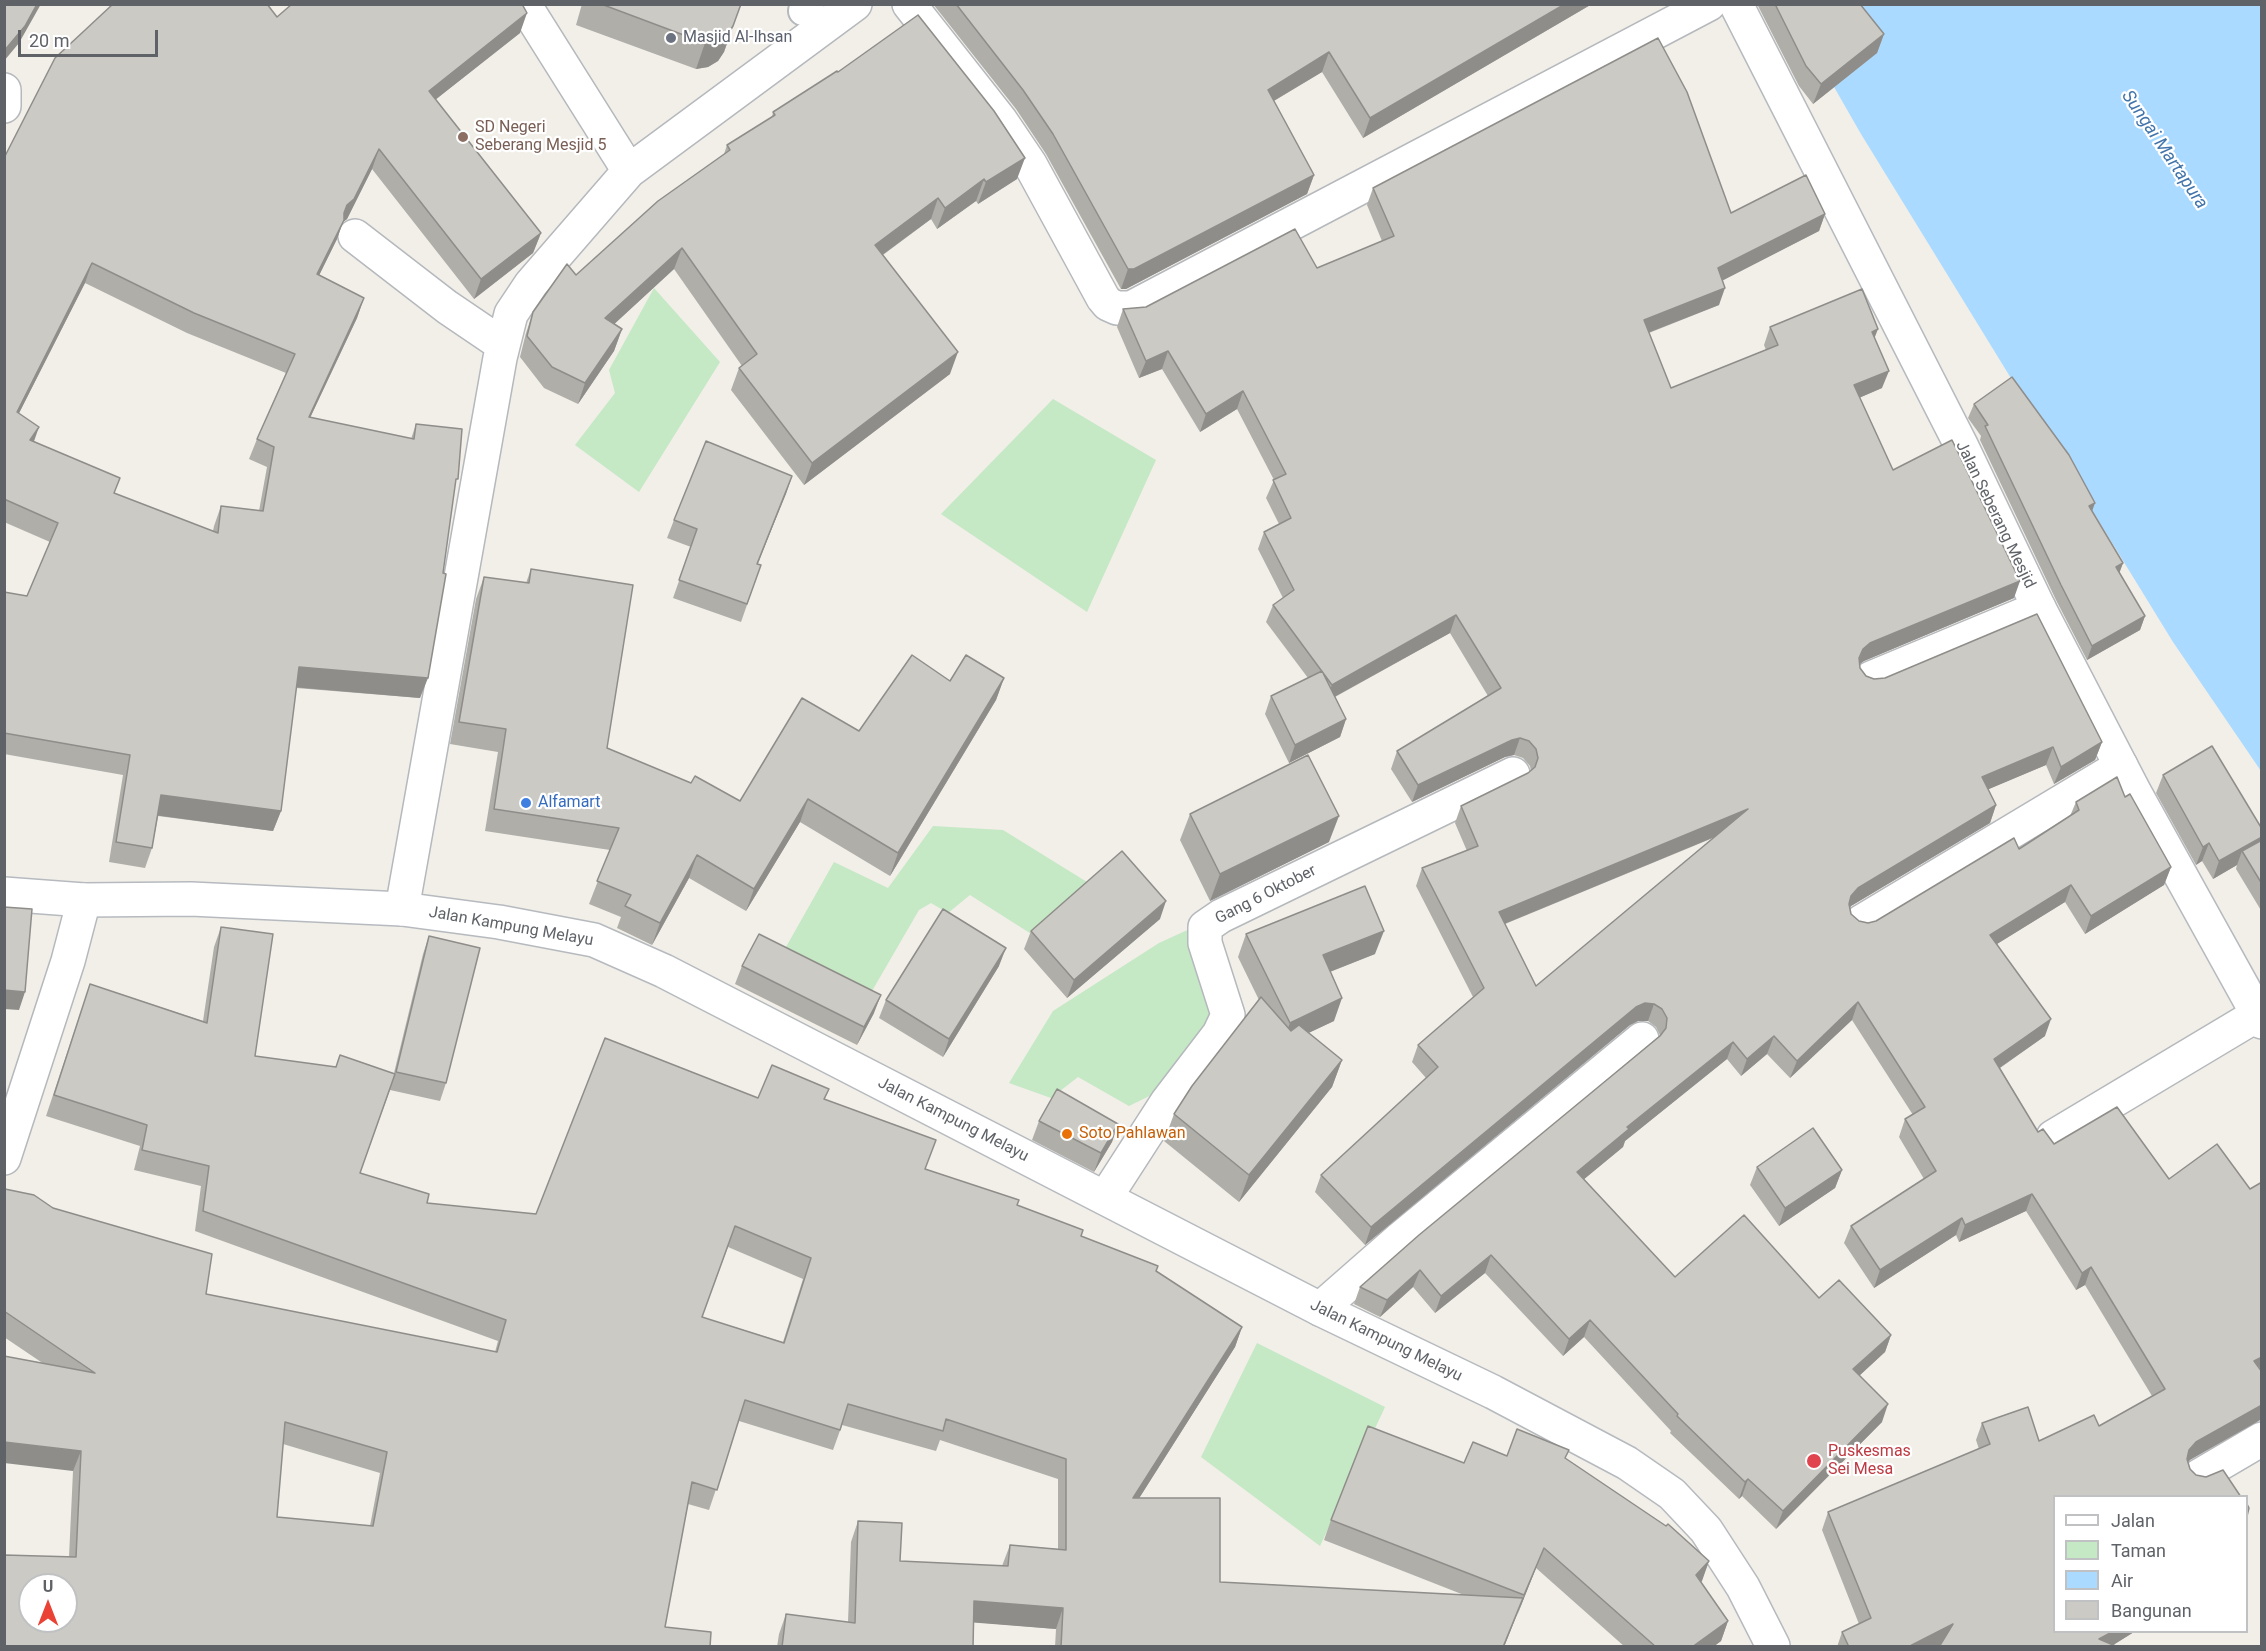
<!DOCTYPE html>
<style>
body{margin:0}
#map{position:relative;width:2266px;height:1651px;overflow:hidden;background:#f1efe8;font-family:Roboto,sans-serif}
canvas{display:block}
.frame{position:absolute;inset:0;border:6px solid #5f6368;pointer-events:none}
.legend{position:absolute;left:2053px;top:1495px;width:195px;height:138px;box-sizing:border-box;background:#fff;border:2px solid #bfc1c3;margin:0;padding:8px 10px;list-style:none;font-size:18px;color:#5f6368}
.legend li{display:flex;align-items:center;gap:12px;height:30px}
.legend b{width:30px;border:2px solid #bfc1c3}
.north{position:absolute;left:18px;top:1573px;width:60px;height:60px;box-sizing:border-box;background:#fff;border:2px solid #bfc1c3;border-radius:50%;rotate:0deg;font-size:16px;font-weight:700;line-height:24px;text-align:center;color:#5f6368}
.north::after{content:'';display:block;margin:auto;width:21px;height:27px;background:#ea4335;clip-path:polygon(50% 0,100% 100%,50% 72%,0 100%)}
.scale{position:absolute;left:18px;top:30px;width:140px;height:27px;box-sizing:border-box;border:3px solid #5f6368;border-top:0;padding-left:8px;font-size:18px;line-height:21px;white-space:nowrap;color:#5f6368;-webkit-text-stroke:4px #fff;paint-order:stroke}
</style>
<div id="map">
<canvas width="2266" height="1651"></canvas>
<div class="frame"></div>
<ul class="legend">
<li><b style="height:8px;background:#fff"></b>Jalan</li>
<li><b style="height:16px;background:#c5e8c5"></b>Taman</li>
<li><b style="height:16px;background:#aadaff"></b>Air</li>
<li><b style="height:16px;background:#cccac5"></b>Bangunan</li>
</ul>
<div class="north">U</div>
<div class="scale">20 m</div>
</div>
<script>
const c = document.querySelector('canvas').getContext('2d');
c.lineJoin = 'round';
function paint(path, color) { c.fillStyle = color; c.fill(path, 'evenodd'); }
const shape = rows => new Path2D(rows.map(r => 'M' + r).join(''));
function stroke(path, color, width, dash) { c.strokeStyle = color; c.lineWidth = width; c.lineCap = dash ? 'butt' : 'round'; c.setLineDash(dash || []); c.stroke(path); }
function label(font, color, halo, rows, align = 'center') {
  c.font = font + ' Roboto,sans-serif'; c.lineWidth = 4.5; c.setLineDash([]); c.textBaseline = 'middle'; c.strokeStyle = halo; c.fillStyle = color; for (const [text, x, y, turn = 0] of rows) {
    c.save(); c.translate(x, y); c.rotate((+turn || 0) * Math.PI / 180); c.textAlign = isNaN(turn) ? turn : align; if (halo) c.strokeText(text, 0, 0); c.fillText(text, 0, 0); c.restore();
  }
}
paint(shape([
 [654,288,720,362,639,492,575,445,615,393,609,370],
 [1053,399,1156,460,1087,612,941,514],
 [933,826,1003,830,1087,882,1036,937,970,895,948,913,931,903,919,910,872,991,786,947,834,862,888,888],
 [1194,927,1215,1009,1186,1078,1129,1106,1078,1077,1051,1098,1009,1083,1053,1011,1159,943],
 [1257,1343,1385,1407,1320,1546,1201,1457]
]), '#c5e8c5');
paint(shape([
 [1787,5,2261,5,2261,771,2173,642,1861,134]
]), '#aadaff');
const lane = shape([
 [803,11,810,4]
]);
const street = shape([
 [524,4,629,171],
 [909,4,1001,121,1030,164,1103,298,1108,304,1117,308,1131,308,1709,4],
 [4,90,4,106],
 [355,236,447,307,503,345],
 [1871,678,2039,608],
 [402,909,500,358,511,314,531,284,629,171,855,4],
 [1861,922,2121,766],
 [2053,1137,2257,1015],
 [4,1158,68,961,84,900],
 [1105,1198,1167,1102,1219,1034,1228,1015,1205,943,1205,927,1221,916,1513,774],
 [1320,1309,1401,1238,1642,1039],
 [2199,1476,2262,1439]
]);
const secondary = shape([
 [1736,4,1962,447,2039,608,2135,793,2262,1022],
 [4,894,84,900,191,899,402,909,499,922,594,940,664,971,1320,1309,1493,1392,1627,1463,1672,1494,1706,1530,1743,1587,1773,1646]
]);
stroke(lane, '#b5b8bc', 32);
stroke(street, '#b5b8bc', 36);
stroke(secondary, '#b6babf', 36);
stroke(lane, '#fff', 28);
stroke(street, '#fff', 33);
stroke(secondary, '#fff', 33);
paint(shape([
 [582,4,741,4,724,52,718,61,708,67,696,69,576,25],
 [933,4,1592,4,1363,138,1322,72,1274,101,1314,175,1307,194,1126,289,1121,289,1046,154,1016,109],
 [1757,4,1860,4,1884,34,1877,53,1813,104,1799,86],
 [277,17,520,33,435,100,541,233,533,253,474,299,372,169,347,219,343,222,337,239,319,275,364,298,357,318,310,418,411,439,416,424,454,488,420,698,296,688,281,811,273,831,158,816,152,848,145,868,109,862,123,775,4,754,4,592,27,596,50,542,4,522,4,158],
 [85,283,187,333,286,373,257,439,249,459,267,467,259,511,221,506,214,526,213,531,115,494,34,441,19,413],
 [838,72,1017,179,978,204,976,201,937,229,931,219,883,255,950,374,804,485,731,390,739,368,742,366,674,269,614,324,622,329,614,351,578,404,544,388,520,357,526,333,533,312,576,275,724,154,727,145,772,117,773,112],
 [1373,188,1731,213,1825,214,1819,231,1722,280,1719,305,1649,333,1671,388,1766,350,1764,345,1770,327,1875,338,1882,388,1859,398,1893,470,2014,598,1864,661,1860,664,1860,668,1866,676,1874,679,2102,742,2095,760,2054,784,2046,765,1988,789,1996,805,1990,823,1851,906,1850,908,1851,914,1859,921,1868,923,1876,921,2019,849,2070,816,2076,802,2125,797,2171,867,2164,885,2085,934,2065,902,1997,944,2045,1036,2000,1068,2038,1132,2054,1144,2117,1107,2190,1460,2055,1632,2134,1632,2113,1645,1837,1647,1842,1632,1859,1624,1822,1530,1828,1512,1979,1449,1976,1440,1982,1423,2039,1441,2099,1426,2152,1396,2085,1285,2076,1290,2026,1211,1959,1242,1956,1235,1874,1288,1844,1243,1851,1226,1924,1179,1899,1137,1905,1119,1913,1115,1852,1020,1790,1078,1767,1054,1741,1076,1727,1059,1625,1141,1623,1147,1584,1179,1675,1277,1819,1298,1891,1335,1885,1352,1859,1376,1882,1422,1776,1529,1742,1496,1739,1499,1670,1433,1671,1431,1584,1337,1563,1356,1485,1273,1435,1313,1413,1287,1380,1317,1354,1304,1360,1287,1660,1035,1656,1027,1648,1021,1638,1021,1630,1025,1365,1245,1315,1192,1321,1175,1426,1078,1412,1062,1418,1045,1473,997,1416,886,1422,868,1467,851,1455,823,1461,806,1528,773,1531,771,1530,766,1523,758,1514,755,1505,757,1412,802,1391,769,1397,751,1488,696,1450,633,1335,697,1346,719,1340,737,1289,763,1265,714,1271,696,1308,678,1266,622,1273,605,1283,598,1258,549,1264,532,1279,524,1266,498,1274,480,1237,409,1200,432,1162,369,1139,378,1117,327,1123,309,1146,307,1317,268,1382,241,1367,205],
 [1713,838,1536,986,1505,924],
 [1974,404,2092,511,2123,563,2119,572,2145,616,2140,630,2087,660,2056,600,1980,440,1981,436,1968,418],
 [792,476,758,564,761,565,741,622,673,598,691,547,667,538,674,520],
 [531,569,607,748,691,783,740,801,859,731,950,681,1004,678,996,700,890,876,800,822,746,911,689,878,652,945,617,928,621,917,589,904,610,850,485,831,498,752,450,744,476,599,484,577,526,583],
 [2163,775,2262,829,2262,912,2236,869,2237,865,2213,879,2202,861,2196,865,2156,793],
 [1190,814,1329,842,1210,901,1180,840],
 [1160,919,1067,998,1024,949,1031,931],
 [221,927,255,1056,336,1067,394,1073,423,954,429,936,446,1083,440,1101,390,1090,360,1173,427,1203,536,1214,758,1098,829,1089,825,1099,926,1169,1017,1205,1081,1236,1156,1271,1242,1327,1235,1347,1139,1498,1220,1582,1464,1595,1324,1540,1331,1520,1464,1463,1507,1456,1565,1459,1709,1561,1701,1582,1728,1621,1721,1641,1713,1647,1625,1647,1536,1568,1504,1647,1055,1647,1056,1629,974,1622,973,1647,777,1647,779,1634,786,1614,848,1622,851,1542,858,1521,900,1561,1002,1566,1010,1545,1058,1549,1058,1479,940,1440,936,1451,842,1425,833,1450,739,1421,709,1510,688,1504,665,1627,710,1647,69,1557,73,1471,44,1364,4,1337,4,1190,53,1208,206,1294,495,1352,498,1341,195,1231,201,1186,134,1170,140,1146,46,1116,90,984,203,1021,214,947],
 [728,1247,803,1279,783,1342,702,1317],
 [283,1444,380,1473,370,1526,277,1517],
 [1246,934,1375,954,1330,972,1334,1021,1308,1033,1342,1060,1332,1087,1239,1202,1164,1141,1174,1114,1259,1000,1238,957],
 [742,966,874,1013,857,1045,735,984],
 [999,966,943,1057,879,1018,886,1000],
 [1039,1121,1118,1124,1112,1142,1094,1172,1032,1140],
 [1757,1167,1842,1170,1835,1188,1779,1226,1750,1185]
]), '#afaea9');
paint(shape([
 [37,4,41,4,19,43,4,61,4,51],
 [1565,4,1592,4,1363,138,1370,118],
 [527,13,520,33,421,111,429,91],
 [733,26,724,52,718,61,708,67,696,69,705,43],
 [1884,34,1877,53,1813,104,1821,84],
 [1329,52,1322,72,1260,109,1268,90],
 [379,149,372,169,347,219,343,222,337,239,310,294,317,274,340,225,347,205],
 [1025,158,1017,179,978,204,986,182],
 [1314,175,1307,194,1126,289,1121,289,1128,269],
 [984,179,976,201,937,229,945,208],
 [938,198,931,219,867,266,875,245],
 [1825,214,1819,231,1712,286,1718,268],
 [541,233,533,253,474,299,481,279],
 [682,248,674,269,597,340,605,318],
 [92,263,85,283,10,431,17,412],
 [1725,288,1719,305,1637,337,1644,320],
 [364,298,357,318,301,437,309,417],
 [622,329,614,351,578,404,585,383],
 [1878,329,1871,347,1872,332],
 [1168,351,1162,369,1139,378,1146,361],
 [958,352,950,374,804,485,812,463],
 [1889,371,1882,388,1847,403,1854,385],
 [1243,391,1237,409,1200,432,1206,414],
 [39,427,32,447,30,440],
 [792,476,786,494,750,582,757,564],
 [2095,503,2090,517,2089,506],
 [2123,563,2118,577,2116,567],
 [2020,581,2014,598,1864,661,1857,666,1863,649,1870,643],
 [1456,615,1450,633,1325,702,1332,685],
 [2145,616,2140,630,2087,660,2092,646],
 [299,667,428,678,420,698,292,687],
 [1004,678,996,700,890,876,898,853],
 [1346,719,1340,737,1289,763,1295,745],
 [1520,738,1514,755,1505,757,1412,802,1418,785,1512,740],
 [2102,742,2095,760,2054,784,2061,767],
 [2053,747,2046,765,1975,795,1982,777],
 [161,795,281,811,273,831,154,815],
 [808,799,800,822,746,911,754,889],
 [1996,805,1990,823,1851,906,1844,913,1851,896,1858,888],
 [1748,809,1741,826,1492,929,1499,912],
 [1339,816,1329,842,1210,901,1220,874],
 [2262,837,2262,844,2242,851,2237,865,2213,879,2219,861],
 [2209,843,2202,861,2196,865,2203,847],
 [697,855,689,878,652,945,660,923],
 [2171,867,2164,885,2085,934,2091,916],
 [2071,885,2065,902,1984,952,1990,935],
 [1166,901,1160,919,1067,998,1074,980],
 [1384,931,1375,954,1314,978,1323,955],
 [1006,948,999,966,943,1057,949,1039],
 [4,990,25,992,19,1010,4,1009],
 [881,995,874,1013,857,1045,864,1027],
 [1342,998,1334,1021,1281,1046,1290,1023],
 [1858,1002,1852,1020,1790,1078,1797,1061],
 [1645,1003,1654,1004,1648,1021,1638,1021,1630,1025,1365,1245,1371,1227,1636,1007],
 [2051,1019,2045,1036,1988,1076,1994,1059],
 [1774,1036,1767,1054,1741,1076,1747,1059],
 [1733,1042,1727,1059,1625,1141,1623,1147,1571,1190,1577,1172,1627,1127],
 [1342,1060,1332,1087,1239,1202,1249,1175],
 [1118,1124,1112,1142,1094,1172,1101,1153],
 [1842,1170,1835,1188,1779,1226,1785,1208],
 [2032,1194,2026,1211,1959,1242,1965,1225],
 [1962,1218,1956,1235,1874,1288,1880,1270],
 [1491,1255,1485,1273,1435,1313,1441,1296],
 [2091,1267,2085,1285,2076,1290,2082,1273],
 [1420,1270,1413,1287,1380,1317,1387,1300],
 [1590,1320,1584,1337,1563,1356,1569,1339],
 [1242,1327,1235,1347,1126,1519,1133,1498],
 [1891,1335,1885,1352,1847,1387,1853,1369],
 [2262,1357,2262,1371,2254,1361],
 [1888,1404,1882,1422,1776,1529,1783,1511],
 [2262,1405,2262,1419,2190,1460,2182,1467,2189,1450,2196,1442],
 [4,1442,81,1451,73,1471,4,1463],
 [1748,1479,1742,1496,1739,1499,1745,1482],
 [1544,1548,1536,1568,1517,1616,1524,1595],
 [1709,1561,1702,1581,1689,1596,1696,1575],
 [1523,1598,1515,1619,1504,1647,1503,1647],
 [974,1601,1063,1608,1056,1629,967,1622],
 [1728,1621,1721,1641,1713,1647,1692,1647],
 [1953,1624,1947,1642,1937,1647,1908,1647],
 [2112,1632,2134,1632,2110,1647,2099,1639]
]), '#8f8d8a');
const building = shape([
 [4,4,37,4,25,26,4,51,4,4],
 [113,4,267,4,277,17,292,4,522,4,527,13,429,91,541,233,481,279,379,149,354,199,347,205,344,213,344,220,317,274,364,298,309,417,414,439,416,424,462,429,458,479,456,479,443,573,446,574,428,678,299,667,281,811,161,795,152,848,116,842,130,755,4,733,4,592,27,596,58,523,4,499,4,158,55,58,113,4],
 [92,263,194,313,295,354,257,439,274,447,263,511,221,506,218,533,114,493,120,478,30,440,39,427,17,412,92,263],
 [601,4,741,4,733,26,727,35,718,41,705,43,601,4],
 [956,4,1565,4,1370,118,1329,52,1268,90,1314,175,1134,269,1128,269,1053,134,1023,90,956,4],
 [1775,4,1860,4,1884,34,1821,84,1806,66,1775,4],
 [918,15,994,111,1025,158,986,182,984,179,945,208,938,198,875,245,958,352,812,463,739,368,757,354,682,248,605,318,622,329,585,383,552,367,527,336,533,312,567,264,576,275,658,201,730,150,727,145,775,115,773,112,837,71,838,72,918,15],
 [1658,38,1687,92,1731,213,1806,175,1825,214,1718,268,1725,288,1644,320,1671,388,1778,345,1770,327,1862,289,1878,329,1872,332,1889,371,1854,385,1893,470,1952,440,2020,581,1870,643,1863,649,1859,658,1860,668,1866,676,1874,679,1885,678,2037,614,2102,742,2061,767,2053,747,1982,777,1996,805,1858,888,1851,896,1849,904,1851,914,1859,921,1868,923,1876,921,2014,838,2019,849,2079,810,2076,802,2117,777,2125,797,2130,794,2171,867,2091,916,2071,885,1990,935,2051,1019,1994,1059,2038,1132,2043,1129,2054,1144,2117,1107,2169,1179,2217,1144,2250,1189,2262,1182,2262,1357,2254,1361,2262,1372,2262,1405,2196,1442,2189,1450,2187,1459,2190,1469,2196,1475,2206,1477,2223,1470,2241,1497,2055,1497,2055,1632,2112,1632,2099,1639,2118,1647,1939,1647,1953,1624,1908,1647,1849,1647,1842,1632,1871,1618,1828,1512,1990,1444,1982,1423,2028,1407,2039,1441,2094,1415,2099,1426,2165,1389,2091,1267,2082,1273,2032,1194,1965,1225,1962,1218,1880,1270,1851,1226,1936,1171,1905,1119,1925,1107,1858,1002,1797,1061,1774,1036,1747,1059,1733,1042,1627,1127,1629,1129,1577,1172,1675,1277,1744,1215,1819,1298,1839,1280,1891,1335,1853,1369,1888,1404,1783,1511,1748,1479,1745,1482,1677,1416,1678,1414,1590,1320,1569,1339,1491,1255,1441,1296,1420,1270,1387,1300,1360,1287,1419,1235,1660,1036,1666,1028,1667,1018,1662,1009,1654,1004,1645,1003,1636,1007,1371,1227,1321,1175,1438,1067,1418,1045,1484,988,1422,868,1478,846,1461,806,1528,773,1535,767,1538,758,1536,749,1529,741,1520,738,1512,740,1418,785,1397,751,1501,688,1456,615,1332,685,1273,605,1294,590,1264,532,1291,518,1273,480,1286,474,1243,391,1206,414,1168,351,1146,361,1123,309,1146,307,1295,229,1317,268,1394,236,1373,188,1658,38],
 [1748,809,1536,986,1499,912,1748,809],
 [2012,377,2069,455,2095,503,2089,506,2123,563,2116,567,2145,616,2092,646,2061,585,1985,426,1988,425,1974,404,2012,377],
 [706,441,792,476,757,564,761,565,747,604,679,580,697,529,674,520,706,441],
 [531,569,633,585,607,748,691,783,695,776,740,801,802,698,859,731,912,655,950,681,966,655,1004,678,898,853,808,799,754,889,697,855,660,923,625,906,631,895,597,881,619,828,494,809,506,729,459,722,484,577,529,583,531,569],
 [1322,671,1346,719,1295,745,1271,696,1322,671],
 [2212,746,2262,829,2262,837,2219,861,2209,843,2203,847,2163,775,2212,746],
 [1308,755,1339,816,1220,874,1190,814,1308,755],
 [2262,840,2262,884,2242,851,2262,840],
 [1122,851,1166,901,1074,980,1031,931,1122,851],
 [1365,886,1384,931,1323,955,1342,998,1290,1023,1246,934,1365,886],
 [4,907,32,909,25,992,4,990,4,907],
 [943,909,1006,948,949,1039,886,1000,943,909],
 [221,927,273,934,255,1056,336,1067,340,1055,395,1074,360,1173,429,1194,427,1203,536,1214,605,1038,758,1098,772,1065,829,1089,824,1099,936,1140,925,1169,1019,1200,1017,1205,1083,1230,1081,1236,1158,1266,1156,1271,1242,1327,1133,1498,1220,1498,1220,1582,1523,1598,1503,1647,1061,1647,1063,1608,974,1601,973,1647,782,1647,786,1614,855,1623,858,1521,902,1523,900,1561,1008,1566,1010,1545,1066,1550,1066,1459,946,1419,943,1431,848,1404,840,1430,745,1400,717,1490,692,1482,665,1627,711,1632,710,1647,4,1647,4,1555,76,1557,81,1451,4,1442,4,1356,95,1373,4,1311,5,1189,34,1195,53,1208,212,1254,206,1294,497,1352,506,1320,203,1211,209,1166,142,1150,147,1125,54,1095,90,984,207,1023,221,927],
 [735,1226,811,1258,784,1343,702,1317,735,1226],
 [285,1422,387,1452,373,1526,277,1517,285,1422],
 [30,1585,66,1585,66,1621,30,1621,30,1585],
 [759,934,881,995,864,1027,742,966,759,934],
 [429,936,480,948,446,1083,396,1072,429,936],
 [1261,997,1291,1031,1299,1025,1342,1060,1249,1175,1174,1114,1192,1086,1261,997],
 [1057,1089,1118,1124,1101,1153,1039,1121,1057,1089],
 [1813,1128,1842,1170,1785,1208,1757,1167,1813,1128],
 [1368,1426,1464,1463,1473,1442,1507,1456,1517,1429,1569,1450,1565,1458,1666,1526,1668,1524,1709,1561,1696,1575,1728,1621,1692,1647,1656,1647,1544,1548,1524,1595,1331,1520,1368,1426],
 [2247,1504,2249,1508,2247,1516,2247,1504]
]);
paint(building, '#cccac5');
stroke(building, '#8f8d8a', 1.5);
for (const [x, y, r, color] of [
 [671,38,6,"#6b7280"],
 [463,137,6,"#8d6e63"],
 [526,803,6,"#3f7fe0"],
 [1067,1134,6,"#e8710a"],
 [1814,1461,8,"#e0444e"]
]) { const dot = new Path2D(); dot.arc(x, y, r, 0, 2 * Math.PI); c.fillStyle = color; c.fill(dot); stroke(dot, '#fff', 2); }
label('16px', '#5b616d', '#fff', [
 ["Masjid Al-Ihsan",683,38]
], 'left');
label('16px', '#785e54', '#fff', [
 ["SD Negeri",475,128],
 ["Seberang Mesjid 5",475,146]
], 'left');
label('16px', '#5f6368', '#fff', [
 ["Jalan Seberang Mesjid",1995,515,64],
 ["Gang 6 Oktober",1266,895,-27],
 ["Jalan Kampung Melayu",511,927,10],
 ["Jalan Kampung Melayu",953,1120,27],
 ["Jalan Kampung Melayu",1386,1341,26]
]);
label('16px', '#366cbe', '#fff', [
 ["Alfamart",538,803]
], 'left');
label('16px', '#c56008', '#fff', [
 ["Soto Pahlawan",1079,1134]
], 'left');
label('16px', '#be3a42', '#fff', [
 ["Puskesmas",1828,1452],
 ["Sei Mesa",1828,1470]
], 'left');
label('italic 18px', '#4174aa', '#fff', [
 ["Sungai Martapura",2164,150,56]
]);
</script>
